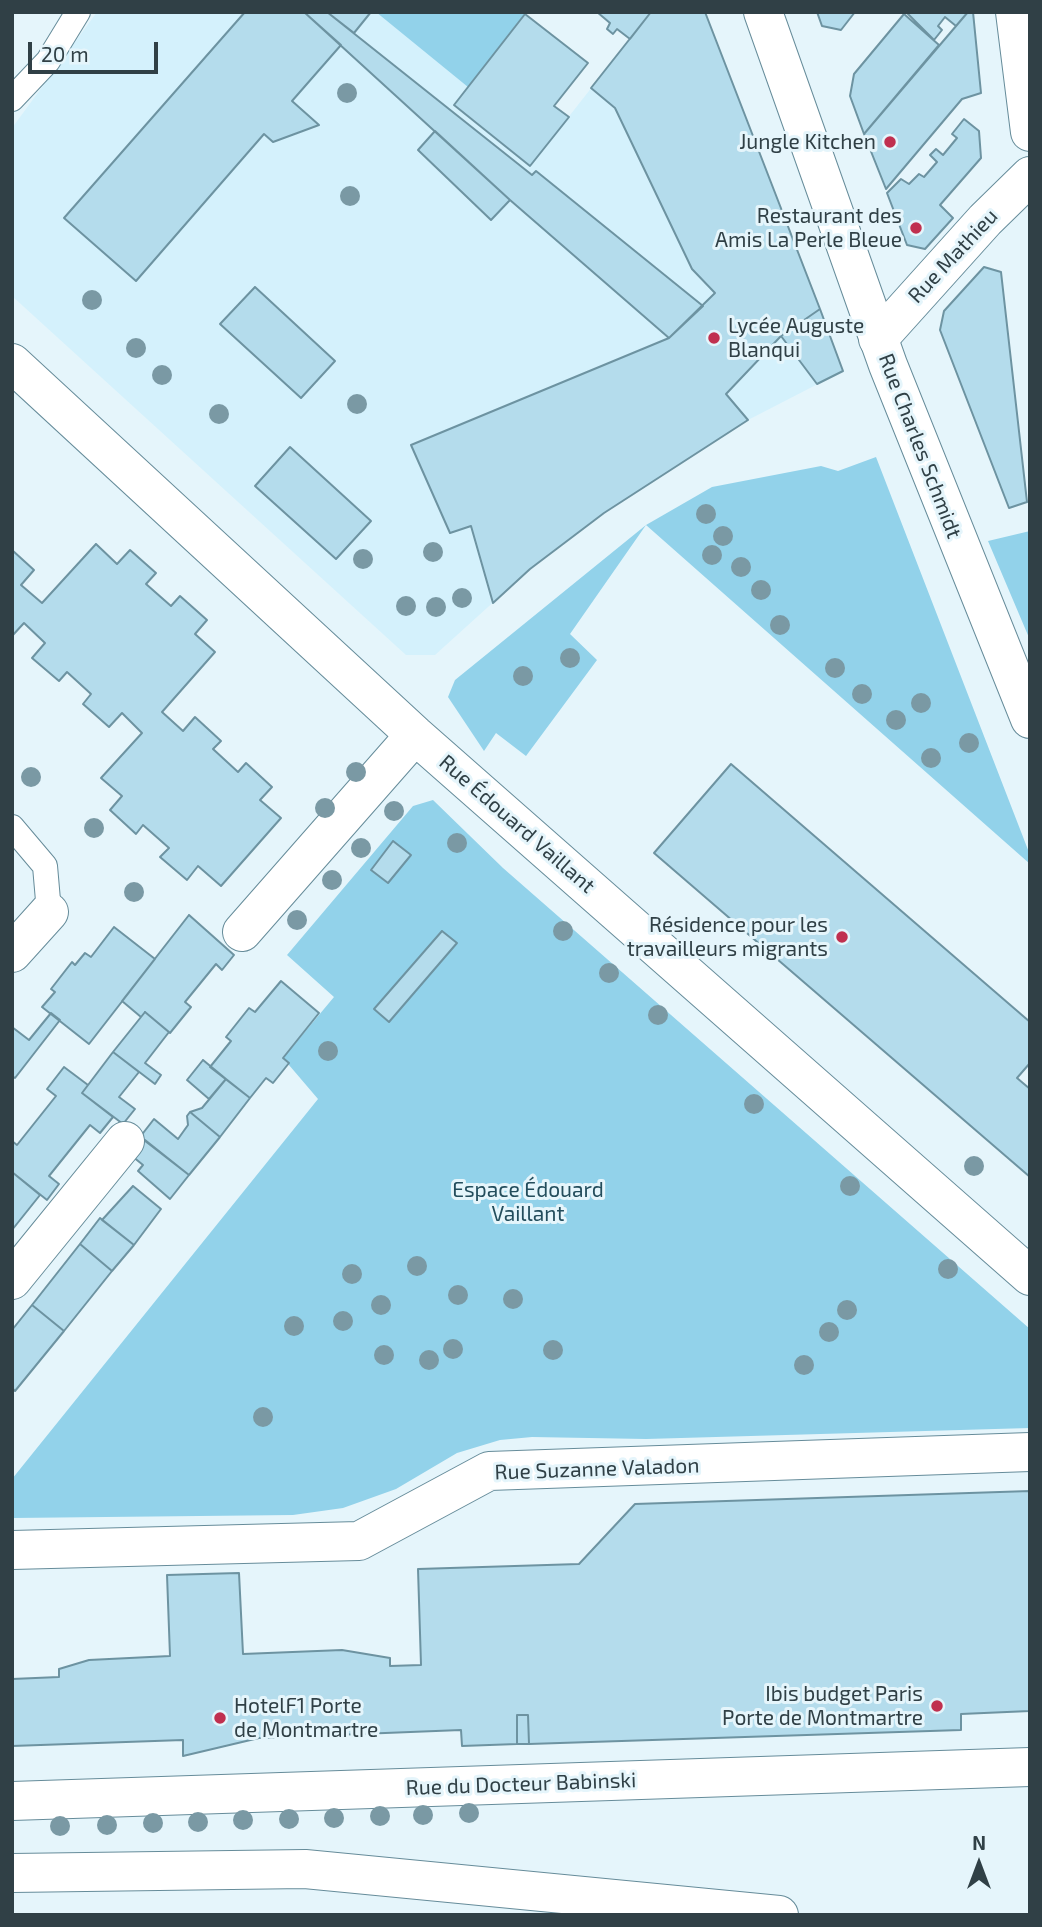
<!DOCTYPE html>
<meta charset="utf-8">
<style>
body{margin:0}
#map{position:relative;width:1042px;height:1927px;overflow:hidden;background:#e5f5fb;font-family:"Exo 2",sans-serif}
canvas{display:block}
.frame{position:absolute;inset:0;border:14px solid #304046;pointer-events:none}
.north{position:absolute;left:944px;top:1829px;width:70px;height:70px;-webkit-text-stroke:5px #e5f5fb;paint-order:stroke;rotate:0deg;font-size:19px;font-weight:700;line-height:28px;text-align:center;color:#304046}
.north::after{content:'';display:block;margin:auto;width:24px;height:32px;background:#304046;clip-path:polygon(50% 0,100% 100%,50% 72%,0 100%)}
.scale{position:absolute;left:28px;top:42px;width:130px;height:32px;box-sizing:border-box;border:4px solid #304046;border-top:0;padding-left:9px;font-size:21px;line-height:24px;white-space:nowrap;color:#304046;-webkit-text-stroke:5px #e5f5fb;paint-order:stroke}
</style>
<div id="map">
<canvas width="1042" height="1927"></canvas>
<div class="frame"></div>
<div class="north">N</div>
<div class="scale">20 m</div>
</div>
<script>
const c = document.querySelector('canvas').getContext('2d');
c.lineJoin = 'round';
function paint(path, color) { c.fillStyle = color; c.fill(path, 'evenodd'); }
const shape = rows => new Path2D(rows.map(r => 'M' + r).join(''));
function stroke(path, color, width, dash) { c.strokeStyle = color; c.lineWidth = width; c.lineCap = dash ? 'butt' : 'round'; c.setLineDash(dash || []); c.stroke(path); }
function label(font, color, halo, rows, align = 'center') {
  c.font = font + ' "Exo 2",sans-serif'; c.lineWidth = 6; c.setLineDash([]); c.textBaseline = 'middle'; c.strokeStyle = halo; c.fillStyle = color; for (const [text, x, y, turn = 0] of rows) {
    c.save(); c.translate(x, y); c.rotate((+turn || 0) * Math.PI / 180); c.textAlign = isNaN(turn) ? turn : align; if (halo) c.strokeText(text, 0, 0); c.fillText(text, 0, 0); c.restore();
  }
}
paint(shape([
 [97,12,526,12,455,105,530,166,651,12,705,12,843,371,748,420,633,492,530,569,435,655,406,655,12,296,12,128]
]), '#d4f1fc');
paint(shape([
 [376,12,526,12,468,87],
 [876,457,1030,855,1030,864,646,525,570,634,597,660,526,756,496,733,484,751,448,697,455,680,646,525,712,487,821,466,838,471],
 [1030,531,1030,640,988,541],
 [433,800,503,868,1030,1329,1030,1428,646,1439,532,1437,500,1440,457,1453,396,1489,343,1508,293,1515,12,1518,12,1479,318,1099,283,1058,334,997,287,955,413,806]
]), '#92d2ea');
const building = shape([
 [245,12,304,12,341,45,292,101,319,125,273,142,264,134,136,281,64,218,245,12],
 [304,12,327,12,532,175,536,171,703,306,669,338,510,200,304,12],
 [327,12,371,12,354,33,327,12],
 [597,12,651,12,630,39,617,29,613,34,607,29,610,23,597,12],
 [651,12,705,12,820,309,781,336,726,394,748,420,604,513,530,569,493,603,471,526,450,533,411,445,669,338,715,293,692,269,615,108,591,88,651,12],
 [817,12,855,12,841,30,822,26,817,12],
 [906,12,968,12,956,26,945,17,938,26,942,30,934,40,906,12],
 [968,12,973,12,981,93,962,99,886,189,864,134,968,12],
 [525,14,588,63,554,106,569,117,530,166,454,105,525,14],
 [904,14,939,45,864,134,850,96,854,74,904,14],
 [964,119,979,131,981,158,940,205,953,218,925,249,907,245,887,193,901,179,909,184,919,174,924,177,937,162,930,155,936,149,943,155,957,138,952,134,964,119],
 [435,131,510,200,491,220,418,150,435,131],
 [984,267,1001,272,1027,502,1009,508,940,330,944,311,984,267],
 [255,287,335,361,301,398,220,324,255,287],
 [820,309,843,371,817,384,781,336,820,309],
 [290,447,371,521,336,559,255,486,290,447],
 [96,544,117,564,130,550,156,573,146,584,171,606,180,596,207,620,195,634,215,652,162,712,183,731,195,717,221,741,213,749,238,772,246,763,272,787,260,800,281,818,221,886,198,866,187,880,160,857,169,848,143,825,136,834,110,810,122,796,101,778,142,733,122,713,109,727,83,704,91,694,67,672,59,681,32,658,45,643,24,623,12,636,12,550,34,570,21,585,42,603,96,544],
 [731,764,1030,1022,1030,1063,1017,1078,1030,1089,1030,1177,654,853,731,764],
 [393,841,411,855,388,883,371,870,393,841],
 [189,915,234,955,222,970,216,964,185,1002,191,1007,170,1033,145,1012,141,1017,122,1001,189,915],
 [114,927,155,959,89,1044,42,1007,55,992,51,989,72,962,75,965,85,953,91,957,114,927],
 [442,931,457,943,389,1022,374,1009,442,931],
 [281,981,319,1013,283,1058,289,1063,273,1083,266,1078,250,1098,210,1067,231,1041,226,1037,249,1008,255,1012,281,981],
 [145,1012,169,1032,145,1063,161,1075,155,1084,113,1052,145,1012],
 [51,1013,60,1020,15,1078,12,1076,12,1027,29,1040,51,1013],
 [113,1052,139,1072,119,1097,135,1109,123,1124,82,1093,113,1052],
 [203,1060,226,1079,209,1099,187,1080,203,1060],
 [64,1067,88,1085,82,1093,113,1117,100,1133,90,1125,49,1176,59,1184,47,1200,12,1172,12,1141,17,1145,56,1096,47,1089,64,1067],
 [226,1079,250,1098,220,1137,190,1112,202,1108,226,1079],
 [190,1112,220,1137,189,1175,140,1137,154,1119,178,1139,188,1125,187,1116,190,1112],
 [145,1140,189,1175,170,1199,138,1171,143,1165,132,1156,145,1140],
 [12,1172,40,1195,12,1230,12,1172],
 [133,1186,161,1209,134,1245,102,1220,133,1186],
 [100,1218,134,1245,112,1271,80,1244,100,1218],
 [80,1244,112,1271,64,1331,32,1305,80,1244],
 [32,1305,64,1331,15,1391,12,1388,12,1330,32,1305],
 [1030,1491,1030,1711,961,1714,961,1730,529,1744,528,1715,517,1715,517,1744,462,1746,461,1730,259,1738,183,1756,183,1740,12,1746,12,1679,59,1677,59,1669,89,1660,170,1656,167,1575,239,1573,243,1654,342,1650,390,1658,390,1666,421,1665,418,1569,579,1564,635,1504,1030,1491],
 [517,1715,528,1715,529,1744,517,1744,517,1715]
]);
paint(building, '#b4dcec');
stroke(building, '#6d93a1', 2);
const service = shape([
 [12,99,48,61,78,12],
 [12,827,45,866,49,912]
]);
const minor = shape([
 [1015,12,1030,132],
 [878,339,985,220,1030,176],
 [12,363,415,735,1030,1276],
 [242,932,415,735],
 [12,953,49,912],
 [12,1280,125,1141],
 [12,1550,359,1541,489,1471,1030,1452],
 [12,1801,1030,1767]
]);
const tertiary = shape([
 [763,12,888,365,1030,719]
]);
const trunk = shape([
 [12,1873,305,1869,779,1915]
]);
stroke(service, '#668c9a', 26);
stroke(minor, '#668c9a', 40);
stroke(tertiary, '#668c9a', 40);
stroke(trunk, '#668c9a', 40);
stroke(service, '#fff', 24);
stroke(minor, '#fff', 38);
stroke(tertiary, '#fff', 38);
stroke(trunk, '#fff', 38);
c.fillStyle = '#7a99a4';
for (const [x, y] of [
 [347,93],
 [350,196],
 [92,300],
 [136,348],
 [162,375],
 [357,404],
 [219,414],
 [706,514],
 [723,536],
 [433,552],
 [712,555],
 [363,559],
 [741,567],
 [761,590],
 [462,598],
 [406,606],
 [436,607],
 [780,625],
 [570,658],
 [835,668],
 [523,676],
 [862,694],
 [921,703],
 [896,720],
 [969,743],
 [931,758],
 [356,772],
 [31,777],
 [325,808],
 [394,811],
 [94,828],
 [457,843],
 [361,848],
 [332,880],
 [134,892],
 [297,920],
 [563,931],
 [609,973],
 [658,1015],
 [328,1051],
 [754,1104],
 [974,1166],
 [850,1186],
 [417,1266],
 [948,1269],
 [352,1274],
 [458,1295],
 [513,1299],
 [381,1305],
 [847,1310],
 [343,1321],
 [294,1326],
 [829,1332],
 [453,1349],
 [553,1350],
 [384,1355],
 [429,1360],
 [804,1365],
 [263,1417],
 [469,1813],
 [423,1815],
 [380,1816],
 [334,1818],
 [289,1819],
 [243,1820],
 [198,1822],
 [153,1823],
 [107,1825],
 [60,1826]
]) { c.beginPath(); c.arc(x, y, 10, 0, 2 * Math.PI); c.fill(); }
for (const [x, y, r, color] of [
 [890,142,7,"#c0304f"],
 [916,228,7,"#c0304f"],
 [714,338,7,"#c0304f"],
 [842,937,7,"#c0304f"],
 [937,1706,7,"#c0304f"],
 [220,1718,7,"#c0304f"]
]) { const dot = new Path2D(); dot.arc(x, y, r, 0, 2 * Math.PI); c.fillStyle = color; c.fill(dot); stroke(dot, '#e5f5fb', 2.5); }
label('21px', '#304046', '#e5f5fb', [
 ["Jungle Kitchen",876,142],
 ["Restaurant des",902,216],
 ["Amis La Perle Bleue",902,240],
 ["Lycée Auguste",728,326,"left"],
 ["Blanqui",728,350,"left"],
 ["Résidence pour les",828,925],
 ["travailleurs migrants",828,949],
 ["Ibis budget Paris",923,1694],
 ["Porte de Montmartre",923,1718],
 ["HotelF1 Porte",234,1706,"left"],
 ["de Montmartre",234,1730,"left"]
], 'right');
label('21px', '#304046', '#e5f5fb', [
 ["Rue Mathieu",953,256,-47],
 ["Rue Charles Schmidt",920,446,69],
 ["Rue Édouard Vaillant",517,824,41],
 ["Rue Suzanne Valadon",597,1469,-2],
 ["Rue du Docteur Babinski",521,1784,-2]
]);
label('21px', '#234d5c', '#e5f5fb', [
 ["Espace Édouard",528,1190],
 ["Vaillant",528,1214]
]);
</script>
